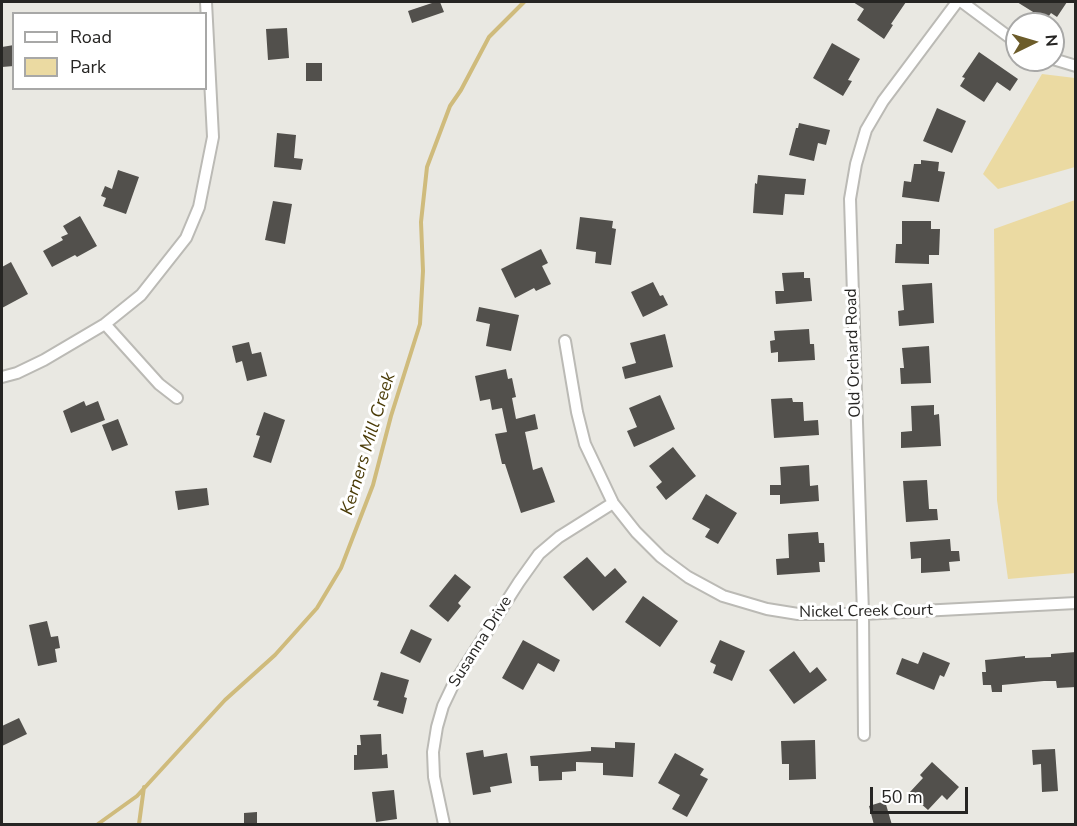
<!DOCTYPE html>
<style>
body{margin:0}
#map{position:relative;width:1077px;height:826px;overflow:hidden;background:#e9e8e2;font-family:"Nunito Sans",sans-serif}
canvas{display:block}
.frame{position:absolute;inset:0;border:3px solid #262523;pointer-events:none}
.legend{position:absolute;left:12px;top:12px;width:195px;height:78px;box-sizing:border-box;background:#fff;border:2px solid #a8a8a7;margin:0;padding:8px 10px;list-style:none;font-size:18px;color:#262523}
.legend li{display:flex;align-items:center;gap:12px;height:30px}
.legend b{width:30px;border:2px solid #a8a8a7}
.north{position:absolute;left:1005px;top:12px;width:60px;height:60px;box-sizing:border-box;background:#fff;border:2px solid #a8a8a7;border-radius:50%;rotate:85deg;font-size:16px;font-weight:700;line-height:24px;text-align:center;color:#262523}
.north::after{content:'';display:block;margin:auto;width:21px;height:27px;background:#6c5c2a;clip-path:polygon(50% 0,100% 100%,50% 72%,0 100%)}
.scale{position:absolute;left:870px;top:787px;width:98px;height:27px;box-sizing:border-box;border:3px solid #262523;border-top:0;padding-left:8px;font-size:18px;line-height:21px;white-space:nowrap;color:#262523;-webkit-text-stroke:4px #fff;paint-order:stroke}
</style>
<div id="map">
<canvas width="1077" height="826"></canvas>
<div class="frame"></div>
<ul class="legend">
<li><b style="height:8px;background:#fff"></b>Road</li>
<li><b style="height:16px;background:#ebdaa2"></b>Park</li>
</ul>
<div class="north">N</div>
<div class="scale">50 m</div>
</div>
<script>
const c = document.querySelector('canvas').getContext('2d');
c.lineJoin = 'round';
function paint(path, color) { c.fillStyle = color; c.fill(path, 'evenodd'); }
const shape = rows => new Path2D(rows.map(r => 'M' + r).join(''));
function stroke(path, color, width, dash) { c.strokeStyle = color; c.lineWidth = width; c.lineCap = dash ? 'butt' : 'round'; c.setLineDash(dash || []); c.stroke(path); }
function label(font, color, halo, rows, align = 'center') {
  c.font = font + ' "Nunito Sans",sans-serif'; c.lineWidth = 6; c.setLineDash([]); c.textBaseline = 'middle'; c.strokeStyle = halo; c.fillStyle = color; for (const [text, x, y, turn = 0] of rows) {
    c.save(); c.translate(x, y); c.rotate((+turn || 0) * Math.PI / 180); c.textAlign = isNaN(turn) ? turn : align; if (halo) c.strokeText(text, 0, 0); c.fillText(text, 0, 0); c.restore();
  }
}
paint(shape([
 [1042,74,1075,78,1075,167,998,189,983,174],
 [1075,200,1075,573,1008,579,997,500,994,229]
]), '#ebdaa2');
stroke(shape([
 [98,824,137,796,225,700,275,655,317,608,341,568,373,485,391,416,420,324,423,271,421,222,427,167,450,106,461,90,489,37,524,2],
 [139,824,144,787]
]), '#cfbb7c', 4);
paint(shape([
 [435,2,440,2,444,12,412,23,408,11],
 [853,2,906,2,891,24,893,25,884,39,857,20,864,9],
 [1017,2,1067,2,1057,17,1051,13,1046,20],
 [287,28,289,58,268,60,266,29],
 [832,43,860,59,848,80,852,81,843,96,813,78],
 [14,45,14,66,2,67,2,47],
 [979,52,1018,79,1010,91,997,82,984,102,960,86,965,78,962,77],
 [306,63,322,63,322,81,306,81],
 [937,108,966,121,952,153,923,141],
 [799,123,830,130,826,145,818,143,814,161,789,155,796,128,798,128],
 [277,133,296,135,294,158,303,159,301,170,274,167],
 [921,160,939,162,938,171,945,172,939,202,902,197,904,181,911,182,914,164,921,164],
 [118,170,139,177,126,214,103,206,106,198,101,196,105,186,112,189],
 [758,175,806,179,804,195,785,194,783,215,753,213,755,183,757,184],
 [273,201,292,204,285,244,265,240],
 [80,216,97,246,77,257,75,255,52,267,43,251,63,240,61,237,68,234,63,226],
 [580,217,613,221,612,228,616,229,611,265,595,263,596,252,576,249],
 [902,221,931,221,931,229,940,229,939,255,929,255,929,264,895,263,896,244,902,244],
 [541,249,548,263,542,266,551,284,536,291,534,288,515,298,501,269],
 [11,262,28,294,2,308,2,267],
 [804,272,804,278,810,278,812,301,776,304,775,291,784,291,782,273],
 [653,282,660,296,663,295,668,305,643,317,631,292],
 [932,283,934,323,899,326,898,311,904,310,902,285],
 [479,307,519,315,511,351,486,346,490,324,476,321],
 [809,329,810,344,814,344,815,360,778,362,778,352,771,353,770,341,775,340,774,331],
 [665,334,673,367,625,379,622,367,636,363,630,343],
 [249,342,252,354,261,352,267,376,247,381,242,361,236,363,232,346],
 [929,346,931,383,901,384,900,368,904,368,902,348],
 [506,369,508,379,512,378,516,397,512,398,516,419,535,414,538,429,525,432,533,470,542,467,555,502,521,513,505,464,502,464,495,434,507,432,502,408,492,410,490,399,480,401,475,376],
 [660,395,675,429,634,447,627,431,637,427,629,408],
 [792,398,793,402,803,402,804,421,818,420,819,435,774,438,771,399],
 [84,401,86,406,98,401,105,420,71,433,63,411],
 [934,405,934,415,939,414,941,446,901,448,901,432,912,431,911,406],
 [264,412,285,420,271,463,253,457,260,436,256,435],
 [118,419,128,445,112,451,102,425],
 [673,447,696,476,666,500,656,487,662,482,649,466],
 [809,465,810,486,818,485,819,501,780,504,780,495,770,495,770,485,781,485,780,467],
 [927,480,929,509,937,509,938,520,906,522,903,481],
 [207,488,209,505,178,510,175,491],
 [706,494,737,513,718,544,705,537,710,529,692,519],
 [818,532,819,543,824,543,825,562,819,562,820,572,777,575,776,559,789,558,788,534],
 [950,539,951,551,959,551,960,561,949,562,950,571,921,573,921,558,911,559,910,542],
 [587,557,605,577,615,568,627,582,593,611,563,577],
 [455,574,471,587,458,603,461,606,448,622,429,606],
 [643,596,678,621,660,647,625,622],
 [47,621,51,637,58,636,60,648,55,649,57,662,38,666,29,625],
 [411,629,432,639,420,663,400,653],
 [523,640,560,660,554,672,538,663,523,690,502,678],
 [720,640,745,651,732,681,713,673,716,665,710,662],
 [794,651,810,673,817,667,827,680,794,704,769,670],
 [923,652,950,663,944,677,940,675,934,690,896,674,902,658,918,664],
 [1076,652,1076,687,1057,688,1056,681,1044,681,1002,685,1002,692,992,692,991,685,983,685,982,672,986,672,985,660,1025,656,1025,658,1051,657,1051,654],
 [381,672,409,680,404,697,407,698,403,714,377,706,379,701,373,700],
 [19,718,27,734,2,746,2,726],
 [381,734,382,755,387,754,388,768,354,770,354,755,357,755,357,745,361,745,360,735],
 [815,740,816,779,789,780,789,764,782,764,781,741],
 [615,742,635,743,633,777,603,775,603,763,576,762,576,771,562,772,562,780,539,781,538,766,531,766,530,756,591,751,591,747,615,748],
 [1055,749,1058,791,1042,792,1041,764,1033,765,1032,750],
 [483,750,484,757,507,753,512,783,490,787,491,792,473,795,466,753],
 [675,753,704,769,700,775,708,779,687,817,672,809,680,795,658,783],
 [932,762,959,787,947,800,942,795,928,810,909,793,923,778,920,775],
 [394,790,397,819,376,822,372,792],
 [885,801,892,825,874,825,869,806],
 [257,812,257,825,244,825,244,813]
]), '#52504c');
const minor = shape([
 [962,2,1017,43],
 [1053,59,1076,66],
 [105,324,159,384,177,398],
 [565,341,577,412,585,444,613,503,636,532,661,557,688,577,723,596,767,609,798,614,863,614,1076,603],
 [2,377,17,373,44,360,105,324,141,295,186,238,199,207,213,137,206,2],
 [864,735,863,614,850,199,856,164,866,130,883,101,957,2],
 [444,824,434,777,433,752,437,727,443,706,453,685,519,582,539,554,559,537,613,503]
]);
stroke(minor, '#bbbab5', 14);
stroke(minor, '#fff', 10);
label('16px', '#262523', '#fff', [
 ["Old Orchard Road",854,353,-92],
 ["Nickel Creek Court",866,612,-1],
 ["Susanna Drive",481,642,-58]
]);
label('italic 18px', '#4b3c08', '#fff', [
 ["Kerners Mill Creek",369,444,-73]
]);
</script>
